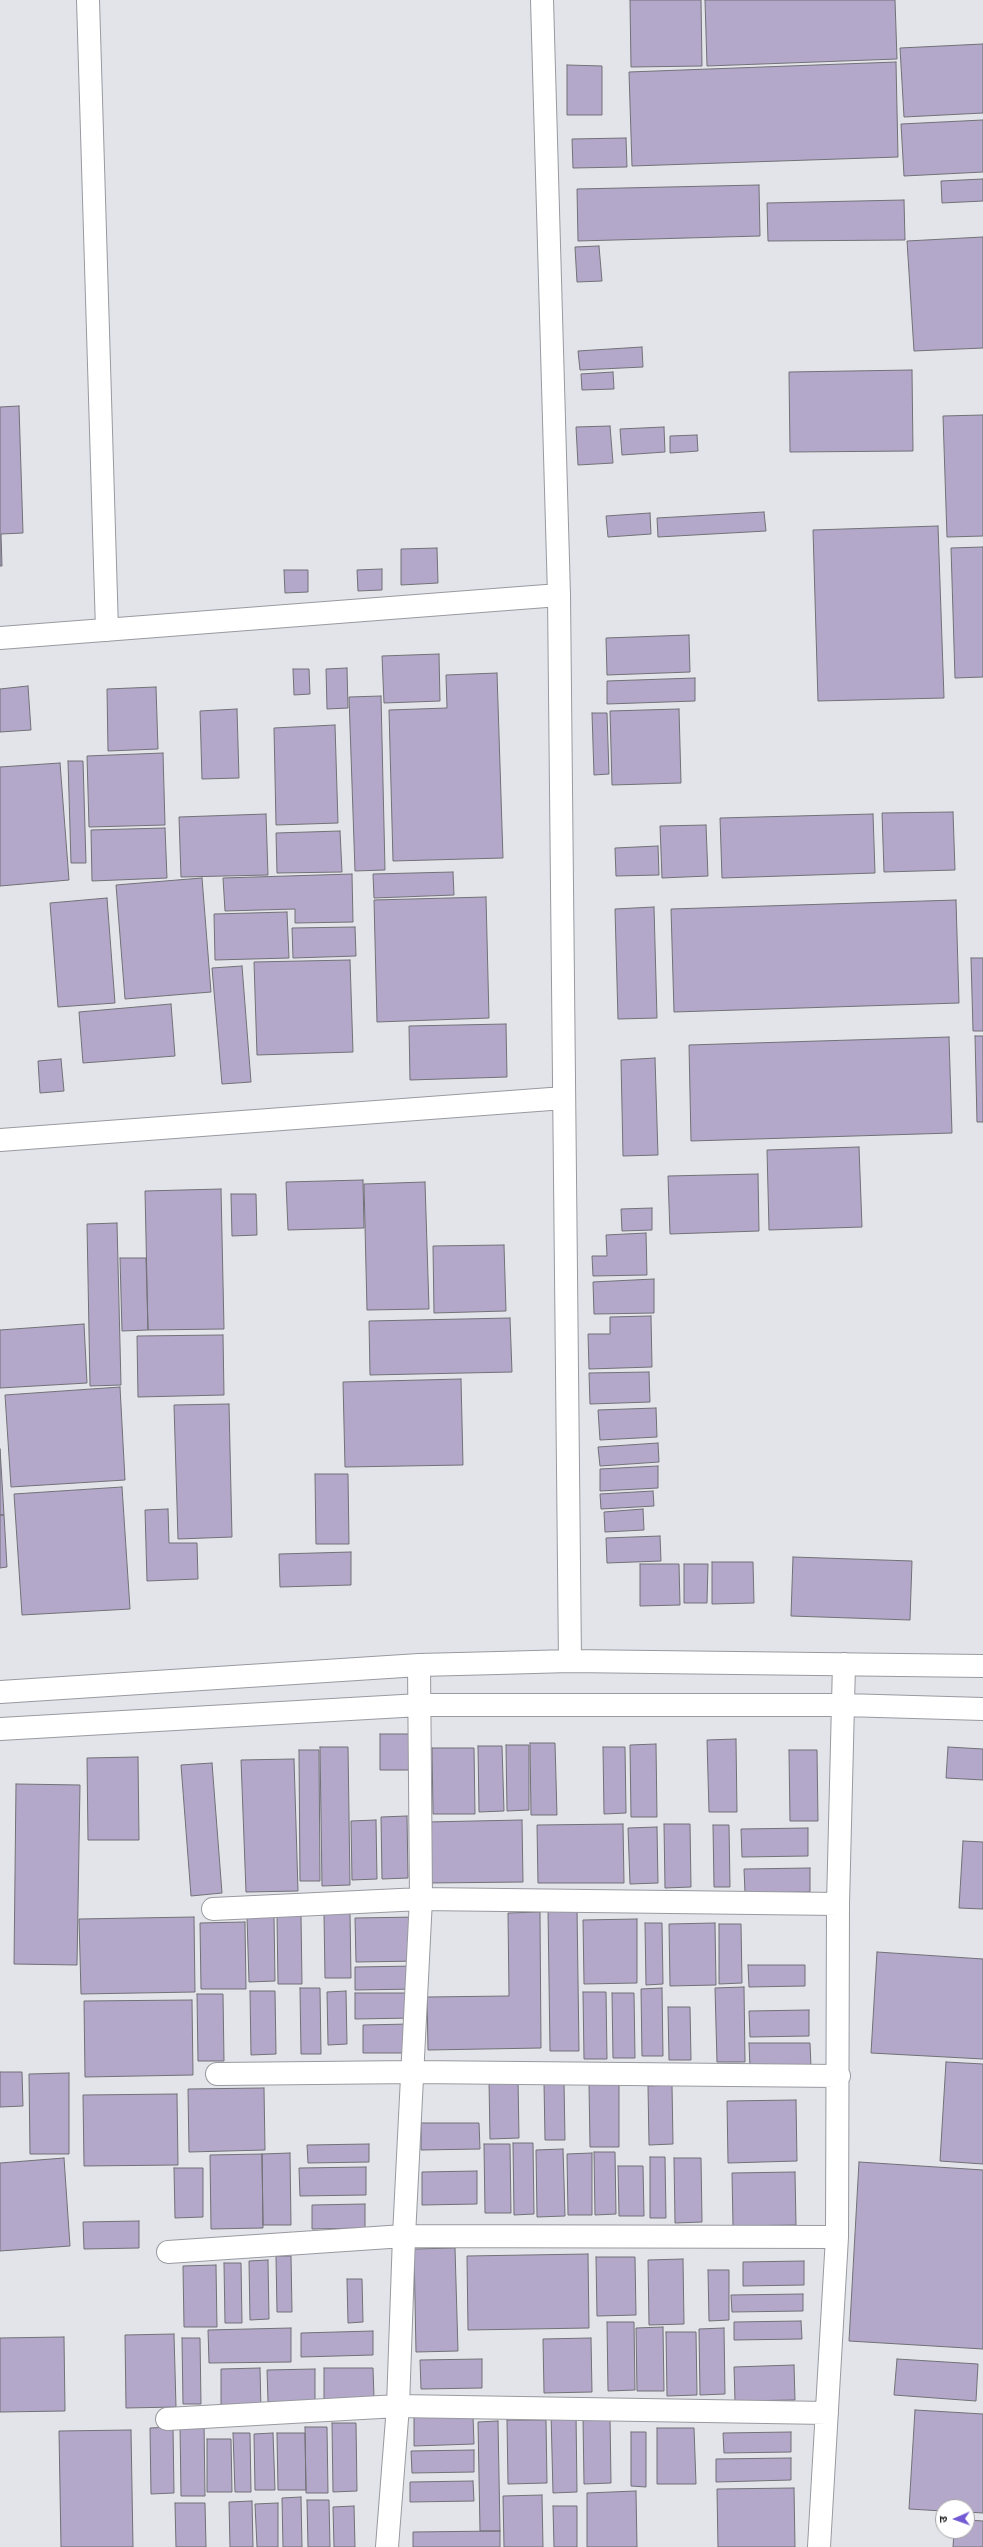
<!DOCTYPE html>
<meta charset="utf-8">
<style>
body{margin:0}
#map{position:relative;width:983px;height:2547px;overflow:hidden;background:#e2e4ea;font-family:Rubik,"Noto Sans Devanagari",sans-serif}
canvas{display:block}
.north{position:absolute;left:935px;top:2499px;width:40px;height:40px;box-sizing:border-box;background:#fff;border:1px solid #a5a5a6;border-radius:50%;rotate:268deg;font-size:11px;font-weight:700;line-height:16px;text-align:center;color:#1d1e20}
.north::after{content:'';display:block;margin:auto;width:14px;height:18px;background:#735ad4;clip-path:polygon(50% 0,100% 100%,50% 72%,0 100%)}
</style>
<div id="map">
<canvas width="983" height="2547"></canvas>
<div class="north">उ</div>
</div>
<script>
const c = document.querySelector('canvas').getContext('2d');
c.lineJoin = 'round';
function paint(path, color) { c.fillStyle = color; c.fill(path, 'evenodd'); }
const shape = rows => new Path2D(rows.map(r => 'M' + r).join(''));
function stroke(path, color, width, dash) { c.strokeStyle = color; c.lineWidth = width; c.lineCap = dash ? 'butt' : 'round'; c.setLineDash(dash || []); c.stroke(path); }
const building = shape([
 [630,0,701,0,702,66,631,67,630,0],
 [705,0,895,0,897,59,707,66,705,0],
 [983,44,983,113,904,117,900,48,983,44],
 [896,62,898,157,632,166,629,72,896,62],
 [567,65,602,66,602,115,567,115,567,65],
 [983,120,983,172,904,176,901,124,983,120],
 [626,138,627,167,573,168,572,139,626,138],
 [983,179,983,201,942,203,941,181,983,179],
 [759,185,760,236,578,241,577,189,759,185],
 [904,200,905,240,768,241,767,203,904,200],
 [983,237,983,348,914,351,907,241,983,237],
 [599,246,602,281,577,282,575,247,599,246],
 [642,347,643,367,580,370,578,351,642,347],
 [912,370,913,451,790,452,789,372,912,370],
 [613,372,614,389,582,390,581,374,613,372],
 [19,406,23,533,1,534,2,566,0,566,0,407,19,406],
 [983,415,983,536,947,537,943,416,983,415],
 [610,426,613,463,578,465,576,427,610,426],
 [664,427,665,452,622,455,620,429,664,427],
 [697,435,698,451,670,453,670,436,697,435],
 [764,512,766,531,658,537,657,518,764,512],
 [650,513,651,534,608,537,606,516,650,513],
 [938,526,944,698,818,701,813,530,938,526],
 [983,547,983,677,955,678,951,548,983,547],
 [437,548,438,583,401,585,401,549,437,548],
 [382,569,382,590,358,591,357,570,382,569],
 [284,570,308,570,308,592,285,593,284,570],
 [689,635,690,672,607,675,606,638,689,635],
 [439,654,440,701,384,703,382,656,439,654],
 [347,668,348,708,327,709,326,669,347,668],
 [293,669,309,669,310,694,294,695,293,669],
 [497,673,503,858,393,861,389,710,447,708,446,675,497,673],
 [695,678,695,701,607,704,607,681,695,678],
 [28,686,31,730,0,732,0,689,28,686],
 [156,687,158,749,108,751,107,689,156,687],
 [381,696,385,870,355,871,349,697,381,696],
 [237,709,239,778,202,779,200,711,237,709],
 [679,709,681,783,612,785,610,711,679,709],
 [592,713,607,713,609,774,594,775,592,713],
 [335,725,338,823,276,825,274,728,335,725],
 [163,753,165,825,89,827,87,756,163,753],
 [68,761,83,761,86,863,71,863,68,761],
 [60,763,69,880,0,886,0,767,60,763],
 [953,812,955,870,884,872,882,813,953,812],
 [266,814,268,875,181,877,179,817,266,814],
 [873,814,875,873,722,878,720,818,873,814],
 [706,825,708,876,662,878,660,826,706,825],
 [165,828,167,878,92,881,91,830,165,828],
 [340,831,342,872,277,873,276,833,340,831],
 [658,846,659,875,616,876,615,848,658,846],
 [453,872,454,895,374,898,373,874,453,872],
 [352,874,353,922,295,923,295,909,225,911,223,878,352,874],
 [202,878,211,992,125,999,116,885,202,878],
 [486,897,489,1018,377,1022,374,900,486,897],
 [107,898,115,1003,58,1007,50,903,107,898],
 [956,900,959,1003,674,1012,671,909,956,900],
 [654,907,657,1018,618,1019,615,909,654,907],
 [287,912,289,958,215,960,214,914,287,912],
 [355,927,356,956,293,958,292,928,355,927],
 [971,958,983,958,983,1031,973,1031,971,958],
 [350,960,353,1052,257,1055,254,962,350,960],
 [242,966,251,1082,222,1084,212,968,242,966],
 [171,1004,175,1056,83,1063,79,1012,171,1004],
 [506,1024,507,1077,410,1080,409,1026,506,1024],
 [975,1036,983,1036,983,1122,977,1122,975,1036],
 [949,1037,952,1133,691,1141,689,1045,949,1037],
 [655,1058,658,1155,623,1156,621,1060,655,1058],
 [61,1059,64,1091,40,1093,38,1061,61,1059],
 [859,1147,862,1227,769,1230,767,1150,859,1147],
 [758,1174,759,1231,670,1234,668,1176,758,1174],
 [363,1180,364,1228,288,1230,286,1182,363,1180],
 [425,1182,429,1309,367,1310,364,1184,425,1182],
 [221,1189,224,1329,148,1330,145,1191,221,1189],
 [231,1194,256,1194,257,1235,232,1236,231,1194],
 [652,1208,652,1230,622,1231,621,1209,652,1208],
 [117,1223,121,1385,90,1386,87,1224,117,1223],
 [646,1233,647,1275,593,1276,592,1256,607,1256,606,1235,646,1233],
 [504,1245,506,1311,434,1313,433,1246,504,1245],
 [120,1258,146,1258,148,1330,122,1331,120,1258],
 [654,1279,654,1313,594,1314,593,1282,654,1279],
 [651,1316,652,1367,589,1369,588,1334,610,1334,610,1317,651,1316],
 [510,1318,512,1372,370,1375,369,1321,510,1318],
 [84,1324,87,1383,0,1388,0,1330,84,1324],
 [223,1335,224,1395,138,1397,137,1336,223,1335],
 [649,1372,650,1402,590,1404,589,1373,649,1372],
 [461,1379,463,1465,345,1467,343,1382,461,1379],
 [120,1387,125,1480,11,1487,5,1395,120,1387],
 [229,1404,232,1537,178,1539,174,1405,229,1404],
 [656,1408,657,1437,600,1440,598,1410,656,1408],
 [658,1443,659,1462,600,1466,598,1447,658,1443],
 [0,1449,4,1515,0,1515,0,1449],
 [658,1466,658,1488,600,1491,600,1469,658,1466],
 [315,1474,348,1474,349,1544,316,1544,315,1474],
 [122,1487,130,1609,22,1615,14,1494,122,1487],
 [653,1491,654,1506,601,1509,600,1494,653,1491],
 [168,1509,169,1543,197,1543,198,1579,147,1581,145,1510,168,1509],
 [643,1509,644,1530,605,1532,604,1512,643,1509],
 [0,1515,4,1515,7,1567,0,1568,0,1515],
 [660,1536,661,1561,607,1563,606,1538,660,1536],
 [351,1552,351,1585,280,1587,279,1554,351,1552],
 [793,1557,912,1561,910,1620,791,1616,793,1557],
 [712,1562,753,1562,754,1603,712,1604,712,1562],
 [640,1564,679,1564,680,1605,640,1606,640,1564],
 [684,1564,708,1564,707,1603,684,1603,684,1564],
 [380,1734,409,1734,410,1770,380,1770,380,1734],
 [736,1739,737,1812,709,1812,707,1740,736,1739],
 [530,1743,555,1743,557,1815,531,1815,530,1743],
 [656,1744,657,1817,631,1817,630,1745,656,1744],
 [506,1745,529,1745,529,1810,507,1811,506,1745],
 [478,1746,502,1746,504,1811,479,1812,478,1746],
 [320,1747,348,1747,350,1885,322,1886,320,1747],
 [603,1747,625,1747,626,1813,604,1814,603,1747],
 [948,1747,983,1749,983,1780,946,1778,948,1747],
 [432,1748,474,1748,475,1814,433,1814,432,1748],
 [299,1750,319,1750,320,1881,300,1881,299,1750],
 [789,1750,817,1750,818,1821,790,1821,789,1750],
 [138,1757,139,1840,88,1840,87,1758,138,1757],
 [294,1759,298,1891,246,1892,241,1760,294,1759],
 [212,1763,222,1893,191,1896,181,1765,212,1763],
 [16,1784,80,1785,77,1965,14,1964,16,1784],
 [407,1816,408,1878,382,1879,381,1817,407,1816],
 [376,1820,377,1879,352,1880,351,1821,376,1820],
 [522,1820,523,1882,428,1883,427,1822,522,1820],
 [623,1824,624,1883,538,1883,537,1825,623,1824],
 [664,1824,690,1824,691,1887,665,1888,664,1824],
 [713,1825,729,1825,730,1887,714,1887,713,1825],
 [657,1827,658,1883,630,1884,628,1828,657,1827],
 [808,1828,808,1856,742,1857,741,1829,808,1828],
 [963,1841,983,1842,983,1909,959,1908,963,1841],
 [810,1868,810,1892,745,1893,744,1869,810,1868],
 [548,1908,577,1908,579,2051,550,2051,548,1908],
 [540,1912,541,2048,428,2050,427,1997,509,1996,508,1913,540,1912],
 [324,1913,350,1913,351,1978,325,1978,324,1913],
 [277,1916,301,1916,302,1984,278,1984,277,1916],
 [194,1917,195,1992,81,1994,79,1919,194,1917],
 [247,1917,274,1917,275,1981,249,1982,247,1917],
 [418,1917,419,1961,356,1962,355,1918,418,1917],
 [637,1919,637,1983,584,1984,583,1920,637,1919],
 [245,1922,246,1989,201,1989,200,1923,245,1922],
 [645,1923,662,1923,663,1984,646,1985,645,1923],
 [715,1923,716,1985,670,1986,669,1924,715,1923],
 [719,1924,741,1924,742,1983,719,1984,719,1924],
 [877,1952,983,1959,983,2059,871,2053,877,1952],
 [748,1965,805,1965,805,1986,749,1987,748,1965],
 [416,1966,416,1989,355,1990,355,1967,416,1966],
 [744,1987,745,2062,717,2062,715,1988,744,1987],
 [300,1988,320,1988,321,2054,301,2054,300,1988],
 [662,1988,663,2056,642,2056,641,1989,662,1988],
 [250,1991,275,1991,276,2054,251,2055,250,1991],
 [346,1991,347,2044,328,2045,327,1992,346,1991],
 [583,1992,606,1992,607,2059,584,2059,583,1992],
 [355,1993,414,1993,414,2018,355,2019,355,1993],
 [612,1993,634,1993,635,2058,613,2058,612,1993],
 [197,1994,223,1994,224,2061,198,2061,197,1994],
 [192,2000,193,2075,85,2077,84,2001,192,2000],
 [668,2007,690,2007,691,2060,669,2060,668,2007],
 [809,2010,809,2036,750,2037,749,2011,809,2010],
 [410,2024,411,2053,363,2053,363,2025,410,2024],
 [749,2043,810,2043,811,2067,750,2068,749,2043],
 [946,2062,983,2064,983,2164,940,2161,946,2062],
 [0,2072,22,2072,23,2106,0,2107,0,2072],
 [69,2073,69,2154,30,2154,29,2074,69,2073],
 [489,2080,518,2080,519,2138,490,2139,489,2080],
 [544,2082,564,2082,565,2140,545,2140,544,2082],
 [589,2083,619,2083,619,2147,590,2147,589,2083],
 [672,2085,673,2144,649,2145,648,2086,672,2085],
 [264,2088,265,2150,189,2152,188,2089,264,2088],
 [177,2094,178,2165,84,2166,83,2095,177,2094],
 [796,2100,797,2161,728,2163,727,2101,796,2100],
 [421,2123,479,2123,480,2149,421,2150,421,2123],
 [513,2143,533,2143,534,2214,514,2215,513,2143],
 [369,2144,369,2162,308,2163,307,2145,369,2144],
 [484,2144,510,2144,511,2213,485,2213,484,2144],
 [563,2149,565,2216,537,2217,536,2150,563,2149],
 [594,2152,615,2152,616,2214,595,2215,594,2152],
 [290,2153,291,2225,263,2225,262,2154,290,2153],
 [592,2153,592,2215,568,2215,567,2154,592,2153],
 [262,2154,263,2228,211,2229,210,2155,262,2154],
 [650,2157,665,2157,666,2218,650,2218,650,2157],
 [64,2158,70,2246,0,2251,0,2163,64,2158],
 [674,2158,701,2158,702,2222,675,2223,674,2158],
 [859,2162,983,2170,983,2349,849,2341,859,2162],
 [618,2166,643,2166,644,2216,619,2216,618,2166],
 [366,2167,366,2195,300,2196,299,2168,366,2167],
 [174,2168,203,2168,203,2217,175,2218,174,2168],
 [477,2171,477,2204,422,2205,422,2172,477,2171],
 [795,2172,796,2225,733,2226,732,2173,795,2172],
 [365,2204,365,2228,312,2229,312,2205,365,2204],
 [139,2221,139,2248,84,2249,83,2222,139,2221],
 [455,2248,458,2351,416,2352,414,2249,455,2248],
 [588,2254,589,2328,468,2330,467,2256,588,2254],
 [276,2256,291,2256,292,2312,277,2312,276,2256],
 [596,2257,635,2257,636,2315,597,2316,596,2257],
 [683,2259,684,2324,649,2325,648,2260,683,2259],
 [268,2260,269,2319,250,2320,249,2261,268,2260],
 [804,2261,804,2285,743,2286,743,2262,804,2261],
 [224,2263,241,2263,242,2323,225,2323,224,2263],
 [216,2265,217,2327,184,2327,183,2266,216,2265],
 [708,2270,729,2270,729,2320,709,2321,708,2270],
 [347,2279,362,2279,363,2322,348,2323,347,2279],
 [803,2294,803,2311,732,2312,731,2295,803,2294],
 [801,2321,802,2339,734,2340,734,2322,801,2321],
 [607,2322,634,2322,635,2390,608,2391,607,2322],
 [663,2327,664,2391,637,2391,636,2328,663,2327],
 [291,2328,291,2362,209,2363,208,2330,291,2328],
 [724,2328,725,2394,700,2395,699,2329,724,2328],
 [373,2331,373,2355,301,2357,301,2333,373,2331],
 [666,2332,696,2332,697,2395,667,2396,666,2332],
 [174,2334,176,2407,126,2408,125,2335,174,2334],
 [64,2337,65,2411,0,2412,0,2338,64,2337],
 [182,2338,200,2338,201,2404,183,2404,182,2338],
 [591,2338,592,2392,544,2393,543,2339,591,2338],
 [482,2359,482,2388,421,2389,420,2360,482,2359],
 [897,2359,978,2364,976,2401,894,2395,897,2359],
 [794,2365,795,2400,735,2401,734,2367,794,2365],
 [260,2368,261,2410,221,2410,221,2369,260,2368],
 [324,2368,373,2368,374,2398,324,2399,324,2368],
 [315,2369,315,2402,268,2402,267,2370,315,2369],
 [915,2410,983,2414,983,2513,967,2512,967,2507,943,2507,943,2511,909,2509,915,2410],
 [551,2413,576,2413,577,2492,553,2493,551,2413],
 [473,2416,474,2444,414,2446,414,2417,473,2416],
 [610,2417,611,2483,584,2484,583,2418,610,2417],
 [507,2420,546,2420,547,2483,508,2484,507,2420],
 [498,2421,500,2531,480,2531,478,2422,498,2421],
 [180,2423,204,2423,205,2496,181,2496,180,2423],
 [332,2423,356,2423,357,2491,333,2492,332,2423],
 [173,2427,174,2493,151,2494,150,2428,173,2427],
 [305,2427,327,2427,328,2493,306,2493,305,2427],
 [657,2428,694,2428,696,2484,657,2484,657,2428],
 [131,2430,133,2547,61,2547,59,2431,131,2430],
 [631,2432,646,2432,646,2487,631,2486,631,2432],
 [791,2432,791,2452,724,2453,723,2433,791,2432],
 [233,2433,250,2433,251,2492,235,2492,233,2433],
 [273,2433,275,2490,255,2490,254,2434,273,2433],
 [277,2433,305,2433,306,2490,278,2490,277,2433],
 [207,2439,231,2439,232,2492,207,2492,207,2439],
 [474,2450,474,2472,412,2473,411,2451,474,2450],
 [791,2458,791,2480,716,2482,716,2459,791,2458],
 [473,2481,474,2501,410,2502,410,2482,473,2481],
 [794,2488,795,2547,718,2547,717,2489,794,2488],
 [636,2491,637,2547,587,2547,587,2493,636,2491],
 [542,2495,543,2547,504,2547,503,2496,542,2495],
 [301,2497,302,2547,283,2547,282,2498,301,2497],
 [307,2500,329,2500,330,2547,308,2547,307,2500],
 [252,2501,253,2547,230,2547,229,2502,252,2501],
 [175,2503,205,2503,206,2547,176,2547,175,2503],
 [278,2503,278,2547,257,2547,255,2504,278,2503],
 [354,2506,355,2547,334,2547,333,2507,354,2506],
 [553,2506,577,2506,577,2547,554,2547,553,2506],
 [967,2520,983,2521,983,2547,953,2547,954,2531,967,2531,967,2520],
 [500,2531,500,2547,413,2547,413,2532,500,2531]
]);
paint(building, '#b3a8ca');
stroke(building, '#727176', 1);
const minor = shape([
 [88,0,107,630],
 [542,0,559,595,570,1661],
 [0,638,559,595],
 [0,1140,564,1098],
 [0,1692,419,1665,498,1663,570,1661,983,1666],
 [0,1729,420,1705,844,1705,983,1709],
 [213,1909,421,1899,838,1904],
 [217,2074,414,2072,839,2076],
 [168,2252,404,2236,837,2237],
 [167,2419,398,2406,827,2413],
 [387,2547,398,2406,404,2236,421,1899,419,1665],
 [819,2547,837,2237,838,1904,844,1664]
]);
stroke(minor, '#989a9f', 24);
stroke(minor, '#fff', 22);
</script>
